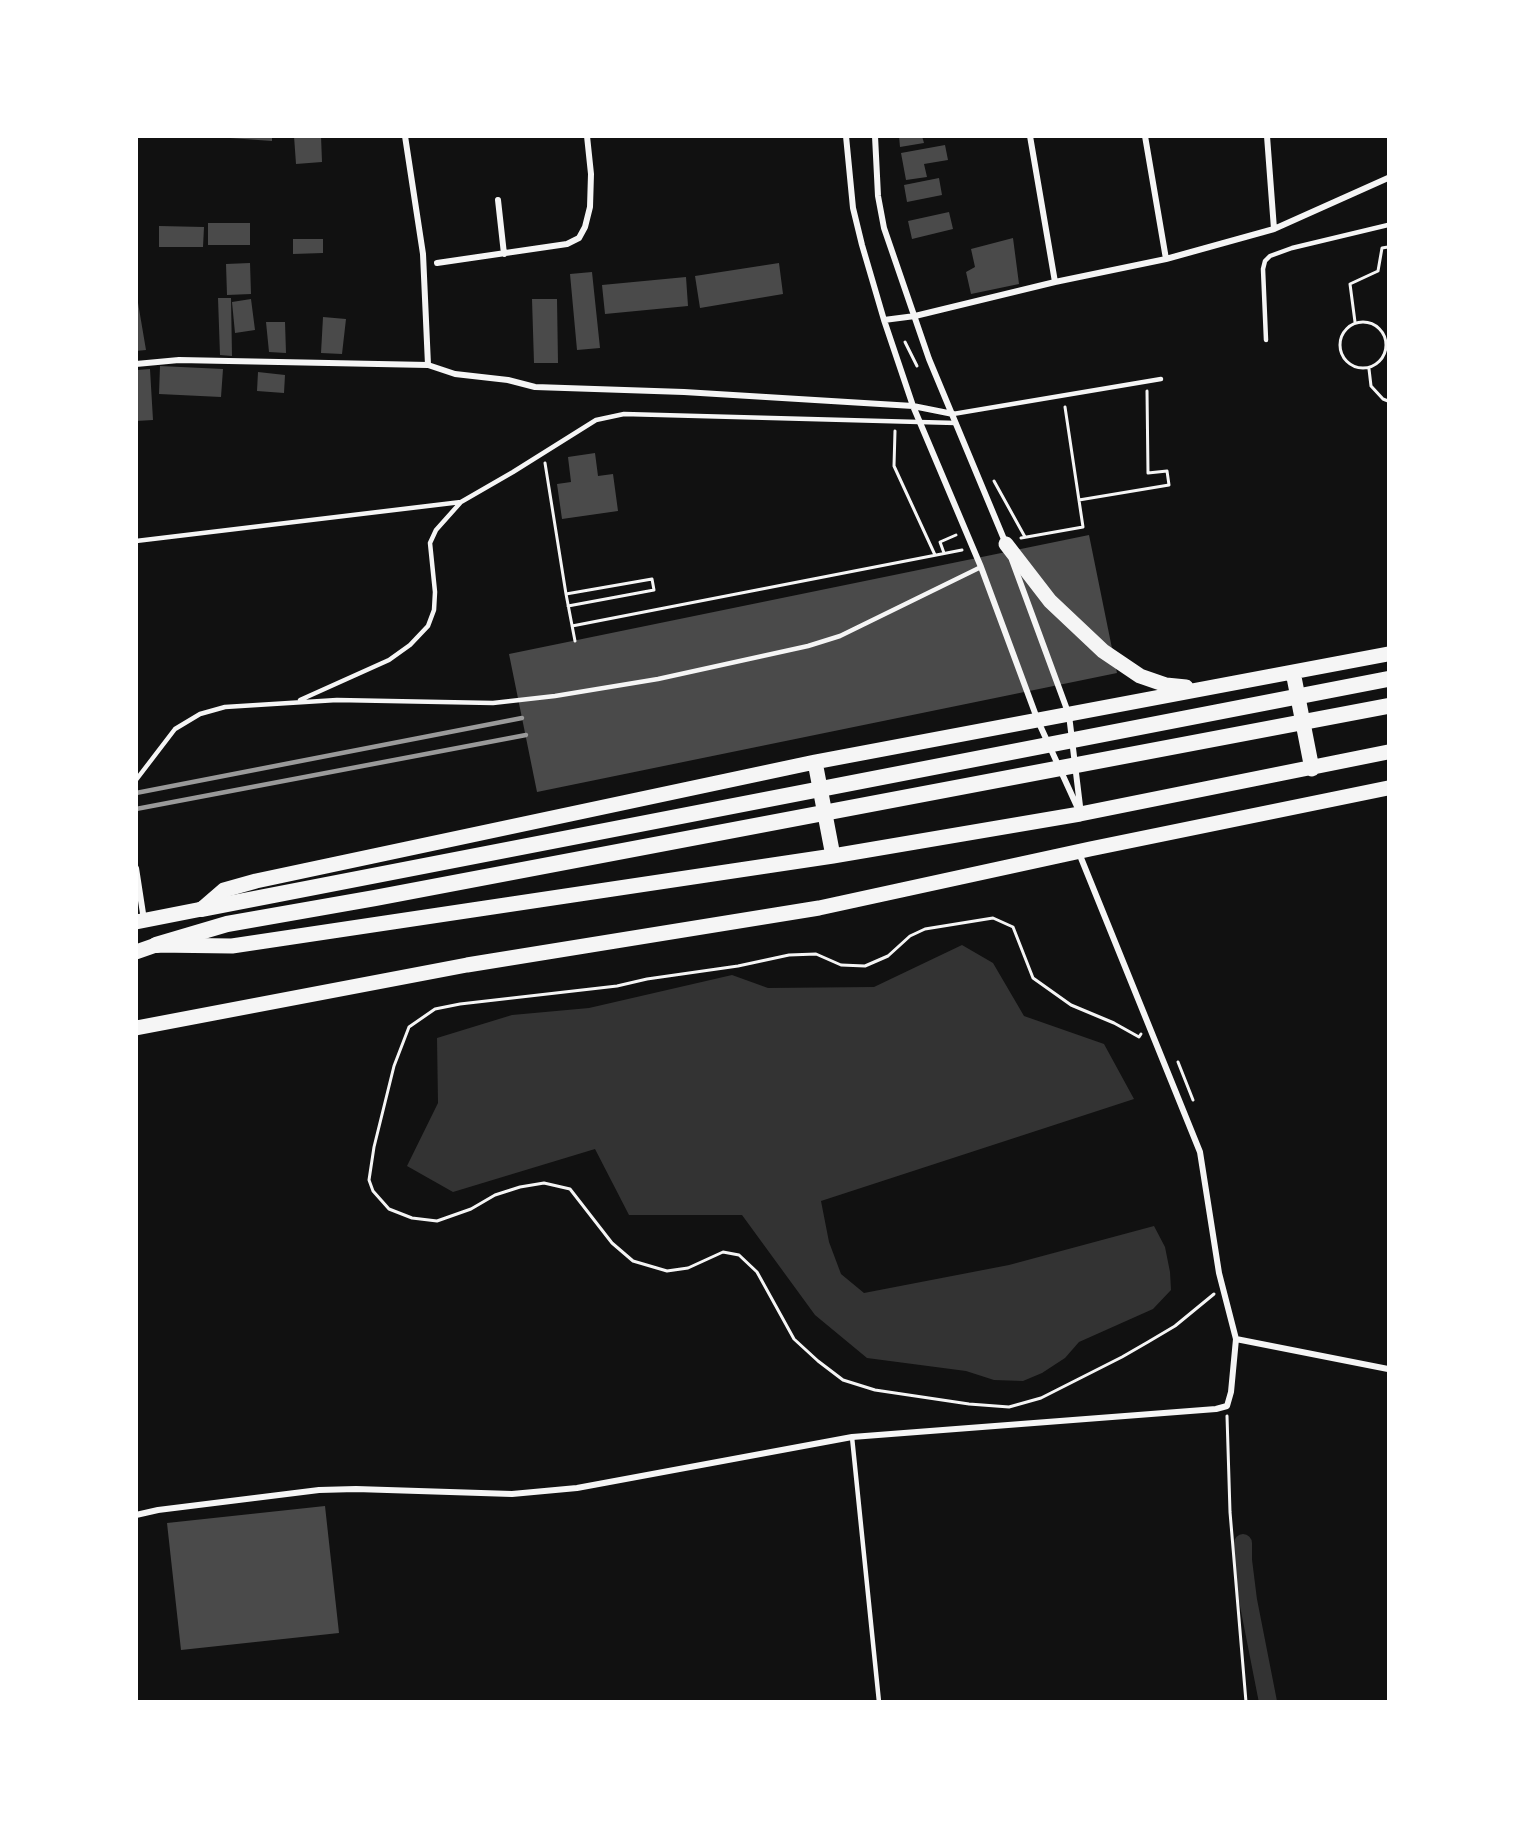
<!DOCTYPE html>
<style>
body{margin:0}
#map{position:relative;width:1525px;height:1838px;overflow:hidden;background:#111;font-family:"DejaVu Sans",sans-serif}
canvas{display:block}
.frame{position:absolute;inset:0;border:138px solid #fff;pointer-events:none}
</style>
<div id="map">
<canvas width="1525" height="1838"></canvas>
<div class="frame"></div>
</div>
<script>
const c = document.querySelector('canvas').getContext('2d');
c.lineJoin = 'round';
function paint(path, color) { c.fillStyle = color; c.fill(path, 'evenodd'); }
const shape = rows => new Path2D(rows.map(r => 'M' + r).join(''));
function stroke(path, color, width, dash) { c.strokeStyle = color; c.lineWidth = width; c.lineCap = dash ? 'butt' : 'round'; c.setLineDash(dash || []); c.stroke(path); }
paint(shape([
 [962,945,993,963,1024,1016,1104,1044,1134,1099,821,1201,829,1242,841,1274,864,1293,1009,1265,1154,1226,1165,1247,1170,1272,1171,1290,1153,1309,1079,1342,1065,1358,1042,1373,1023,1381,994,1380,966,1371,867,1358,815,1315,742,1215,629,1215,595,1149,453,1192,407,1166,438,1103,437,1038,512,1015,589,1008,732,975,768,988,874,987]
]), '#333');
stroke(shape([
 [1243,1543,1243,1560,1248,1600,1268,1702]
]), '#333', 18);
paint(shape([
 [230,136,272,136,272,141,230,138],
 [294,136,321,136,322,162,296,164],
 [899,136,922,136,924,143,900,147],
 [945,145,948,160,924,164,927,177,906,180,901,153],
 [939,178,942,195,907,202,904,185],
 [949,212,953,229,912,239,908,221],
 [208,223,250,223,250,245,208,245],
 [159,226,204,227,203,247,159,247],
 [1013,238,1019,284,971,294,966,272,975,267,971,249],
 [293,239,323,239,323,253,293,254],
 [250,263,251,294,227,295,226,264],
 [779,263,783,294,700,308,695,276],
 [592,272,600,348,577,350,570,274],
 [686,277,688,306,605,314,602,285],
 [136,291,146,350,136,351],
 [218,298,231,298,232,356,220,355],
 [251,299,255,330,235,333,232,302],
 [532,299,557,299,558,363,534,363],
 [323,317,346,319,342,354,321,353],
 [266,322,285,322,286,353,269,352],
 [160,366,223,369,221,397,159,394],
 [150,369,153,420,136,421,137,370],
 [258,372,285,375,284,393,257,391],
 [595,453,598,476,613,474,618,511,562,519,557,484,571,482,568,457],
 [1089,535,1117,673,537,792,509,654],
 [325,1506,339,1633,181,1650,167,1523]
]), '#4a4a4a');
stroke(shape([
 '1340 345a23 23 0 1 1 46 0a23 23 0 1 1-46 0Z',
 [1355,322,1350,284,1378,271,1382,248,1388,247],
 [905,342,917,366],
 [1369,369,1371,386,1383,399,1388,401],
 [895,431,894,466,935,555],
 [545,463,566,594,652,579,654,590,568,606],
 [994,481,1025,537],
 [1079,500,1169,485,1167,471,1148,473,1147,391],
 [1021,538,1083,527,1065,407],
 [944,553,940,542,956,535],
 [566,594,575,641],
 [572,626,962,550],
 [1141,1034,1139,1037,1114,1023,1071,1005,1033,978,1013,927,993,918,925,929,910,936,888,956,865,966,841,965,816,954,789,955,738,966,647,979,617,986,460,1004,435,1009,409,1027,394,1066,374,1147,369,1180,373,1191,389,1209,412,1218,437,1221,471,1209,495,1195,520,1187,544,1183,570,1189,612,1243,633,1261,667,1271,688,1268,723,1252,739,1255,757,1272,794,1339,818,1361,843,1380,875,1390,969,1404,1009,1407,1041,1398,1122,1357,1148,1342,1175,1326,1214,1294],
 [1178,1062,1193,1100],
 [1227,1416,1230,1512,1246,1702]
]), '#f5f5f5', 3);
stroke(shape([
 [1266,340,1263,269,1265,261,1270,256,1292,248,1388,225],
 [953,414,1161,379],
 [136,541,461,502],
 [300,700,389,660,410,645,428,626,434,610,435,592,430,543,436,530,461,502,513,472,596,420,624,414,956,423],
 [136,780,175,729,200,714,225,707,337,700,493,703,555,696,658,679,808,646,840,636,981,567],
 [852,1437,879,1702]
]), '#f5f5f5', 4.5);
stroke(shape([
 [405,136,423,254,428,365],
 [846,136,853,208,862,245,884,320,913,406,981,567,1038,721,1080,813],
 [875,136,878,196,884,228,929,359,1006,544],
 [1030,136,1055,282],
 [1145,136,1166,259],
 [1267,136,1274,229],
 [498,200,504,254],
 [437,263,567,244,579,238,585,227,590,207,591,174,587,136],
 [884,320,915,316,1055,282,1166,259,1274,229,1388,178],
 [136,364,179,360,428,365,455,374,508,380,535,387,684,392,913,406,953,414],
 [1012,560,1069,715,1080,806],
 [1079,853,1200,1152,1219,1273,1236,1339,1388,1369],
 [136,868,144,920],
 [136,1515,158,1510,319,1490,356,1489,512,1494,577,1488,852,1437,1216,1409,1227,1406,1231,1392,1236,1339]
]), '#f5f5f5', 6);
stroke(shape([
 [1006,544,1050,601,1103,651,1140,676,1166,685,1186,687],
 [1293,672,1312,769],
 [815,762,833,856],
 [136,922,202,909,224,890,256,881,815,762,1388,654],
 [136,952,156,945,232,946,833,856,1080,814,1388,752],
 [136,1028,467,965,819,908,1090,849,1388,788]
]), '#f5f5f5', 15);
stroke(shape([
 [202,909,1388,679],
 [156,945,227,924,375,898,1388,706]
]), '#f5f5f5', 16);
stroke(shape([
 [136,793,522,718],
 [136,809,526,735]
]), '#9a9a9a', 4.5);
</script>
